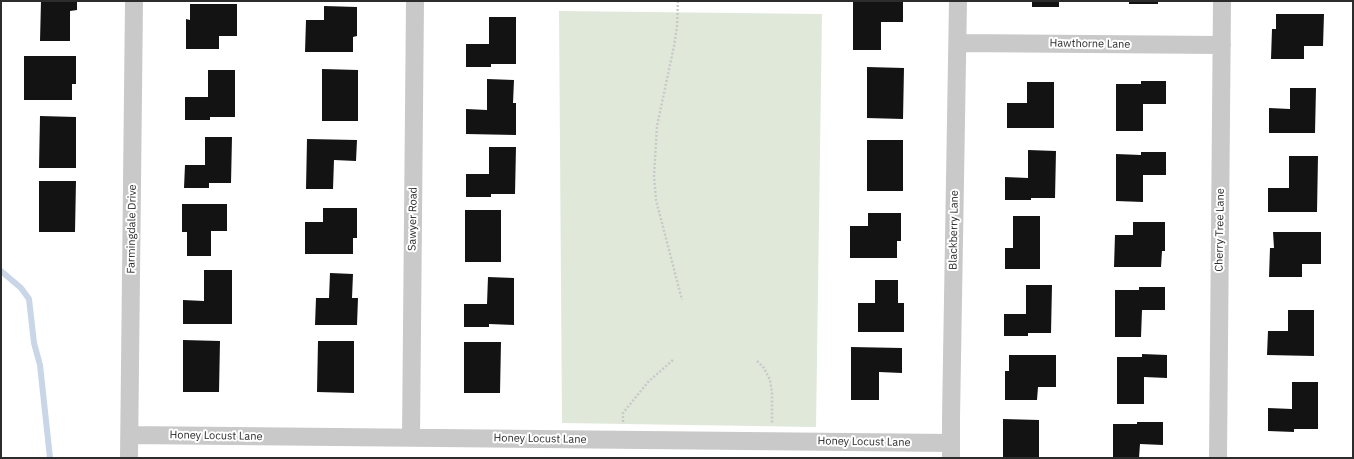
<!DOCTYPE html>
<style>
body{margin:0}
#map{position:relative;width:1354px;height:459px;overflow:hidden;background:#fff;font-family:"IBM Plex Sans",sans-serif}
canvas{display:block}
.frame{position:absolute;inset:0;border:2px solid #2c2c2c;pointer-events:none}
</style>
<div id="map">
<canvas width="1354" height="459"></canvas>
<div class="frame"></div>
</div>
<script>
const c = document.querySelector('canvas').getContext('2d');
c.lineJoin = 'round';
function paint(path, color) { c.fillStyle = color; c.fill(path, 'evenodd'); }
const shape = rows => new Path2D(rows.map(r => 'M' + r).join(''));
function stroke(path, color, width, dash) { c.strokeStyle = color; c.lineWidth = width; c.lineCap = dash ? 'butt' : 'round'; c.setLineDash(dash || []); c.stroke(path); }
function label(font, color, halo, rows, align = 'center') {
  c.font = font + ' "IBM Plex Sans",sans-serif'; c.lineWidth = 4; c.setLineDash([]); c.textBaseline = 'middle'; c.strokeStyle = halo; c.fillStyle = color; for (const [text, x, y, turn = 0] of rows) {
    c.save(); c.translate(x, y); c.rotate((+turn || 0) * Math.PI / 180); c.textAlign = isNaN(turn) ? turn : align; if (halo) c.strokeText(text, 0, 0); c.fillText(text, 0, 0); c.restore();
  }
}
paint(shape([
 [559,11,822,14,816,427,562,423]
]), '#e0e8da');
stroke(shape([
 [1,271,21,288,29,299,34,343,40,365,50,458]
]), '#c8d6e7', 6);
paint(shape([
 [41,1,77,1,77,10,70,11,70,41,40,41],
 [903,1,903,22,881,22,881,50,853,50,853,2],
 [1032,1,1059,1,1059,7,1032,7],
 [1129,1,1158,1,1158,4,1129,4],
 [190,4,237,4,237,36,219,36,219,49,186,49,186,19,190,20],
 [324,6,357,7,357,36,353,37,353,52,305,52,306,20,324,20],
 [1276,14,1324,14,1323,46,1304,46,1304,59,1271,59,1272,29,1276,29],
 [489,17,516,17,516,64,491,64,491,67,466,67,466,44,489,44],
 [24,56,76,56,76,84,72,84,72,100,24,100],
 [867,67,904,68,903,119,867,118],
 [322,69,358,70,358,121,322,121],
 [208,70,235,70,235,117,210,117,210,120,185,120,185,97,208,97],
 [487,79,514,80,513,103,516,103,516,135,466,134,466,109,487,110],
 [1141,81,1166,81,1166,104,1143,104,1143,131,1116,131,1116,84,1141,84],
 [1027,82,1054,82,1054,128,1007,128,1007,103,1027,103],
 [1290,88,1316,88,1315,133,1269,133,1269,108,1290,109],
 [40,116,76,117,76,168,39,168],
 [205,137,232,137,231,183,209,183,209,188,184,188,185,165,205,165],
 [307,139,357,140,356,161,334,160,333,189,306,189],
 [867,140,903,140,903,191,867,191],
 [489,147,516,147,515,194,491,194,491,197,466,197,466,174,489,174],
 [1028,150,1056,151,1055,198,1031,198,1031,200,1005,200,1005,177,1028,178],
 [1141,152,1166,152,1166,175,1143,175,1143,202,1116,201,1116,154,1141,155],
 [1289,156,1318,156,1317,212,1268,212,1268,188,1289,188],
 [39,181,76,181,75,232,39,232],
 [182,204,227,204,227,231,211,231,211,256,187,256,187,232,182,232],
 [323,208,357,208,357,238,353,238,353,254,305,254,305,222,323,222],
 [465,210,501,210,501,262,465,262],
 [868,213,901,213,901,241,897,241,897,258,850,258,850,226,868,226],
 [1013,216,1040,216,1040,269,1005,269,1005,248,1013,248],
 [1133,222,1165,222,1165,251,1162,251,1161,267,1114,267,1115,235,1133,235],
 [1273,232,1321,232,1321,264,1302,264,1302,277,1269,277,1270,248,1274,248],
 [204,270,232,270,232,324,183,324,183,300,204,301],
 [330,273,353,274,352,298,358,298,357,325,315,325,316,298,329,298],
 [488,277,514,278,514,325,489,324,489,327,464,327,464,304,487,304],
 [875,280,898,280,898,303,904,303,904,332,858,332,858,303,875,303],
 [1026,285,1052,285,1051,333,1028,333,1028,336,1004,336,1004,314,1026,314],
 [1139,287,1165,287,1165,310,1142,310,1141,337,1115,337,1115,290,1139,290],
 [1288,310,1314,310,1314,356,1267,355,1268,331,1288,331],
 [183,340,220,341,219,392,183,392],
 [318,341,354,341,354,393,317,392],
 [464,342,501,342,500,393,464,393],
 [851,347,902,348,902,373,879,372,879,400,851,400],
 [1142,354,1167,355,1167,378,1144,377,1144,404,1117,404,1117,357,1142,357],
 [1009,355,1056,355,1056,387,1038,387,1037,400,1005,400,1005,371,1009,371],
 [1292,382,1318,382,1318,429,1294,429,1294,432,1268,431,1268,408,1292,409],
 [1003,419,1039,420,1039,458,1003,458],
 [1137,422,1163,422,1163,445,1140,444,1139,458,1113,458,1113,424,1137,424]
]), '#131313');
stroke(shape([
 [678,1,677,27,674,46,657,126,654,176,656,200,682,300],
 [757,361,764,368,770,380,772,393,772,424],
 [623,422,623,413,648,382,674,359]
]), '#c9c9c9', 2.5, [2, 2]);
stroke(shape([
 [958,43,1222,45],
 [130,435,951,443],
 [411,437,415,1],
 [129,458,134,1],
 [951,458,951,418,958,1],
 [1218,458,1222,1]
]), '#c9c9c9', 18);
label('11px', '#2c2c2c', '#fff', [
 ["Hawthorne Lane",1090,44,1],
 ["Sawyer Road",413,219,-89],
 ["Farmingdale Drive",132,229,-89],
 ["Blackberry Lane",954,230,-89],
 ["Cherry Tree Lane",1220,230,-89],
 ["Honey Locust Lane",216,436,1],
 ["Honey Locust Lane",540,439,1],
 ["Honey Locust Lane",864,442,1]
]);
</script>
